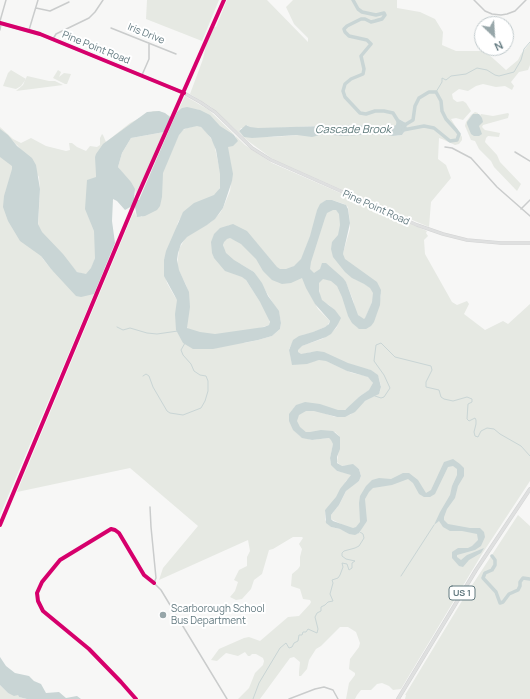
<!DOCTYPE html>
<style>
body{margin:0}
#map{position:relative;width:530px;height:699px;overflow:hidden;background:#f7f7f6;font-family:Manrope,sans-serif}
canvas{display:block}
.north{position:absolute;left:474px;top:16px;width:40px;height:40px;box-sizing:border-box;background:#fff;border:1px solid #c1cacc;border-radius:50%;rotate:155deg;font-size:11px;font-weight:700;line-height:16px;text-align:center;color:#637a80}
.north::after{content:'';display:block;margin:auto;width:14px;height:18px;background:#97a6a9;clip-path:polygon(50% 0,100% 100%,50% 72%,0 100%)}
</style>
<div id="map">
<canvas width="530" height="699"></canvas>
<div class="north">N</div>
</div>
<script>
const c = document.querySelector('canvas').getContext('2d');
c.lineJoin = 'round';
function paint(path, color) { c.fillStyle = color; c.fill(path, 'evenodd'); }
const shape = rows => new Path2D(rows.map(r => 'M' + r).join(''));
function stroke(path, color, width, dash) { c.strokeStyle = color; c.lineWidth = width; c.lineCap = dash ? 'butt' : 'round'; c.setLineDash(dash || []); c.stroke(path); }
function label(font, color, halo, rows, align = 'center') {
  c.font = font + ' Manrope,sans-serif'; c.lineWidth = 4; c.setLineDash([]); c.textBaseline = 'middle'; c.strokeStyle = halo; c.fillStyle = color; for (const [text, x, y, turn = 0] of rows) {
    c.save(); c.translate(x, y); c.rotate((+turn || 0) * Math.PI / 180); c.textAlign = isNaN(turn) ? turn : align; if (halo) c.strokeText(text, 0, 0); c.fillText(text, 0, 0); c.restore();
  }
}
paint(shape([
 [147,0,219,0,202,41,146,19],
 [227,0,267,0,308,42,308,38,294,24,286,7,293,0,397,0,397,8,420,12,435,19,443,32,442,45,456,51,485,51,506,70,518,60,521,54,530,43,530,65,528,70,519,72,511,82,514,86,512,90,505,86,496,87,483,84,476,86,468,91,459,89,452,94,453,99,457,102,463,101,466,103,471,111,463,120,456,118,451,119,462,137,462,140,459,144,455,145,442,139,439,138,438,159,446,165,451,178,431,202,429,227,351,194,352,192,348,190,347,192,274,160,248,141,211,107,190,94,203,59,207,41,214,27,216,27],
 [397,118,406,123,407,128,402,135,394,136,388,133,346,135,326,133,312,135,298,135,273,137,258,136,250,137,244,136,239,131,241,128,244,128,247,125,250,128,256,129,317,126,368,125,395,128,397,124],
 [11,70,26,79,21,86,16,89,3,86,8,73],
 [58,70,61,72,59,77,64,73,71,74,67,84,65,84,53,78],
 [27,76,49,81,55,81,63,85,16,91,23,85],
 [185,96,209,110,245,145,272,163,427,231,426,233,428,236,424,240,425,254,452,302,457,305,467,301,469,304,464,314,485,330,503,321,508,324,530,304,530,481,482,554,401,689,393,690,389,686,382,683,377,684,371,690,361,690,357,695,355,699,346,699,349,683,355,675,355,673,349,669,350,659,359,647,360,643,356,632,348,627,340,627,321,646,316,649,309,660,307,669,301,676,299,676,299,672,300,662,294,657,290,658,260,699,238,699,249,688,255,673,263,665,264,661,263,658,256,654,252,654,250,656,248,656,245,652,238,656,226,653,217,661,211,660,219,649,244,638,249,637,260,641,288,617,299,616,310,604,311,602,310,600,303,599,300,589,291,586,292,574,298,569,300,566,300,557,302,549,299,544,303,538,302,537,293,537,273,549,269,550,262,574,254,580,251,589,242,599,236,600,230,597,235,591,238,582,234,580,239,570,247,566,247,557,250,551,248,540,159,580,163,568,198,526,130,468,17,492,132,216,135,211,136,216,140,212,141,214,140,216,141,217,152,210,157,205,160,198,160,183,163,171,179,134,183,130,187,128,187,126,188,128,197,125,200,126,207,133,214,143,221,176,221,185,216,196,209,199,196,203,183,214,178,222,176,231,165,257,164,270,167,283,175,297,179,301,176,314,177,331,185,343,195,347,205,348,224,345,244,340,245,341,244,343,258,340,272,336,280,329,281,323,279,313,254,272,242,265,226,259,224,256,223,242,224,239,228,237,240,242,253,253,259,259,267,272,277,280,284,283,290,283,302,276,305,277,308,290,318,309,330,321,327,326,312,333,303,335,293,342,289,349,292,363,304,364,318,360,325,360,352,373,367,376,371,379,374,385,370,390,360,396,351,406,343,411,335,410,321,405,307,403,300,404,295,407,289,418,295,431,300,436,311,440,329,438,334,441,330,458,331,464,337,471,351,474,352,476,346,481,336,501,325,510,325,520,331,527,344,530,349,534,357,534,361,531,349,528,331,519,331,515,339,505,346,491,350,486,359,481,361,476,359,469,353,465,341,466,337,462,340,442,339,436,335,432,322,431,307,433,299,427,295,419,298,413,305,409,318,411,335,417,350,415,363,402,378,394,380,391,381,386,379,379,377,375,370,370,351,365,322,352,311,352,301,355,297,353,297,349,301,346,322,339,331,333,337,327,339,319,338,315,329,305,323,302,320,298,318,278,319,276,330,279,338,283,344,300,348,315,357,327,362,329,368,327,375,318,379,305,381,295,378,286,348,264,343,257,343,253,350,229,350,222,348,207,344,204,332,200,326,200,321,204,317,211,314,227,300,263,285,271,278,270,268,257,251,237,243,231,230,225,218,231,214,235,212,241,212,251,214,257,226,270,243,276,246,280,268,314,270,324,269,325,254,330,242,331,214,335,198,333,188,329,186,325,189,310,189,294,186,285,177,267,179,249,186,237,211,222,220,213,223,208,230,191,232,175,230,161,226,148,227,146,233,144,236,138,235,135,222,131,214,120,199,110,187,108,181,110,177,113],
 [153,111,159,111,170,116,169,119,152,113,97,176,93,221,96,242,95,258,91,270,86,275,77,272,43,235,38,227,40,189,39,177,18,146,0,130,0,127,13,139,21,143,31,138,46,146,66,151,70,150,69,143,72,143,77,147,86,151,90,146,97,147,100,145,100,138,102,134,103,135,106,142,130,123],
 [475,112,478,113,478,119,481,114,493,116,508,113,509,114,508,118,483,125,482,127,485,130,500,133,499,137,488,136,486,138,485,142,497,155,500,162,521,184,517,191,494,167,491,161,479,149,475,141,471,140,465,126,466,122,471,115],
 [164,132,137,194,136,194,135,190,118,167,122,153,131,138],
 [0,156,12,165,40,253,43,259,52,270,93,293,96,289,0,515],
 [335,209,340,213,341,222,340,235,334,241,355,279,370,287,375,295,365,319,362,320,356,313,353,300,346,283,313,273,310,270,310,262,325,212],
 [518,515,530,526,530,699,405,699,406,695,405,695,465,596],
 [0,685,8,693,18,695,19,697,27,699,0,699]
]), '#e6e9e3');
paint(shape([
 [187,107,200,110,210,115,220,126,234,135,238,141,233,146,228,147,233,174,232,181,223,208,215,219,207,225,187,237,181,244,178,253,177,260,179,270,189,292,190,307,187,328,200,332,215,334,264,327,269,325,270,322,260,302,246,280,242,277,225,271,214,258,212,253,211,242,214,234,220,228,233,224,247,231,277,267,280,269,286,269,294,266,301,259,310,236,317,210,320,204,326,200,332,200,346,205,348,209,350,223,343,254,345,259,377,282,381,290,380,305,374,322,371,326,366,329,359,329,352,323,348,316,342,297,337,286,331,281,323,279,319,283,319,291,322,300,335,310,341,318,337,326,331,334,326,337,302,346,298,350,298,352,301,354,317,351,324,352,348,363,371,370,378,375,381,387,379,394,365,401,355,412,345,417,337,417,314,411,306,411,299,415,297,421,300,427,306,432,310,432,321,430,333,431,340,437,340,449,337,457,337,463,342,466,353,464,359,469,361,476,359,481,346,491,339,505,331,515,331,519,333,521,353,528,356,527,360,522,359,503,360,496,366,486,372,480,379,478,391,479,403,473,409,473,418,480,426,493,431,490,444,462,453,459,460,464,464,468,464,476,458,486,455,498,447,509,444,517,444,520,448,524,470,528,480,528,484,532,485,537,481,546,475,550,457,555,457,557,461,560,467,555,484,548,481,553,469,560,463,567,459,566,452,558,452,552,458,548,468,548,472,546,478,540,477,534,462,531,450,531,443,527,439,521,434,525,440,512,450,495,452,486,457,475,457,469,453,466,448,467,435,494,430,497,424,497,419,494,413,483,408,479,392,485,373,488,369,492,365,499,367,521,359,533,355,535,349,534,340,529,331,527,326,523,325,510,336,497,340,489,351,475,337,471,331,465,330,458,333,444,331,440,329,438,312,440,302,438,293,430,289,421,289,414,296,405,305,402,320,404,338,410,345,410,360,396,369,390,373,383,368,377,347,371,326,361,319,360,307,364,292,365,289,350,293,340,299,336,313,332,325,327,329,324,330,321,315,304,306,288,302,278,291,283,282,284,272,280,263,271,256,259,241,244,230,238,227,239,224,242,223,245,226,253,234,260,254,272,262,283,268,296,279,311,281,323,280,329,272,336,258,340,213,349,193,349,183,343,176,330,175,314,177,300,164,276,164,260,166,251,183,212,194,203,214,195,220,188,220,174,216,150,211,138,201,127,197,126,184,129,179,135,163,173,162,197,160,206,157,210,145,216,137,217,135,207,132,206,125,210,117,201,113,199,112,221,115,243,94,294,81,297,76,296,51,269,41,256,20,241,8,221,3,207,4,196,12,169,12,166,0,157,0,129,8,135,17,146,32,158,36,165,40,189,38,224,42,232,63,254,77,272,86,274,91,268,95,258,94,231,85,209,87,180,96,177,96,175,95,157,96,154,103,144,147,112,159,111,165,113,171,118,164,132,131,138,122,153,118,167,131,182,135,189,134,199,139,200,173,121,177,112,182,108],
 [333,210,336,210,339,214,340,225,338,235,332,242,331,249,333,257,345,272,352,278,364,284,370,288,373,293,372,302,365,318,364,319,358,315,346,282,343,278,326,263,322,263,320,269,314,273,310,269,311,262,325,218,327,213],
 [473,114,479,114,482,118,483,122,479,126,482,134,479,136,474,136,471,134,467,124,467,122],
 [397,118,406,123,407,128,402,135,393,136,381,134,342,136,324,134,312,137,297,135,252,138,244,137,239,131,246,125,250,127,258,128,357,125,390,128,396,125],
 [0,657,6,666,15,673,29,676,34,681,41,684,46,693,59,692,66,698,77,696,81,699,27,699,19,697,18,695,14,696,8,693,0,685]
]), '#c9d5d5');
stroke(shape([
 [436,92,442,82,442,78,446,80,451,76,466,74,477,68,487,70,495,75,499,76,514,72,521,60,524,49,530,42],
 [117,327,123,330,130,328,147,333,157,334,178,331],
 [143,376,146,374,149,376,153,387,167,411,170,413,183,415,201,408,205,401,208,391,208,381,206,376,200,375,194,371,191,364,183,355,181,350,185,343],
 [375,396,381,398,384,397,390,388,384,375,374,361,376,345,381,343,395,357,431,366,432,370,426,382,426,387,439,390,441,397,444,399,453,401,467,397,472,399,472,402,468,404,467,419,469,421,475,418,476,420,476,424,474,432,475,436,478,437,481,431,487,428,494,429,500,434,521,446,530,456],
 [401,576,434,525],
 [253,699,259,683,280,648,286,643,289,648,292,647,294,643,298,641,299,635,302,635,303,632,306,632,308,629,317,633,318,629,315,617,317,613,321,611,321,607,325,605,328,602,333,601,330,594,333,583,332,580,338,578,340,575,343,567,342,563,347,564,349,570,352,568,352,563,355,561,346,559,342,556,342,553,344,551,355,548,359,546,364,538,363,534,360,532]
]), '#c9d5d5', 1);
stroke(shape([
 [353,0,358,9,362,12,376,15,384,13,385,15,382,19,375,21,371,22,365,19,361,19,347,26,344,29,345,32,349,36,367,40,371,44,361,56,364,69,363,74,351,79,345,84,343,91,345,97,360,113,366,114,375,111,384,111,393,113,398,121],
 [403,126,413,120,415,106,419,98,429,92,436,92,441,101,442,111,446,119,456,130,459,134,457,140,450,141,434,128,424,126,403,130],
 [492,556,495,560,495,565,492,570,485,573,483,578,496,592,500,603,503,602,509,594,518,590,520,586,520,582,523,578,530,579]
]), '#c9d5d5', 3.5);
const secondary = shape([
 [0,23,40,34,184,93,200,102,215,112,252,148,271,160,417,225,443,234,467,240,501,243,530,243]
]);
const primary = shape([
 [398,699,476,570,530,489]
]);
stroke(secondary, '#d3d4d4', 3.5);
stroke(primary, '#d2d3d3', 4);
stroke(shape([
 [474,0,485,11,492,14,501,15,507,14,515,11,526,0],
 [36,8,50,11,69,2],
 [0,21,6,0],
 [111,28,176,54],
 [0,30,1,24],
 [29,30,38,0],
 [53,39,56,34,89,18,95,12,103,0],
 [142,75,149,59,149,43],
 [445,147,452,148,471,158,497,187,530,216],
 [515,152,530,161],
 [521,209,530,200],
 [150,507,151,527,156,578,154,583,161,590,227,699],
 [136,699,121,682,89,649,43,611,38,601,37,593,42,582,60,560,111,529,115,530,119,533,144,575,154,583],
 [289,699,315,689,324,687,333,690,338,699]
]), '#cacccc', 1.5);
stroke(secondary, '#dfe0e0', 2.5);
stroke(primary, '#dfe0e0', 3);
stroke(shape([
 [0,23,40,34,184,93],
 [0,525,137,197,224,0],
 [136,699,121,682,89,649,43,611,38,601,37,593,42,582,60,560,111,529,115,530,119,533,144,575,154,583]
]), '#d6006c', 4);
for (const [x, y, r, color] of [
 [163,615,4,"#97a6a9"]
]) { const dot = new Path2D(); dot.arc(x, y, r, 0, 2 * Math.PI); c.fillStyle = color; c.fill(dot); stroke(dot, '#fff', 1.5); }
for (const [x, y, w] of [
 [462,593,26]
]) { const box = new Path2D(); box.roundRect(x - w / 2, y - 7, w, 14, 3); c.fillStyle = '#fff'; c.fill(box); stroke(box, '#637a80', 1); }
label('bold 9px', '#637a80', null, [
 ["US 1",462,593]
]);
label('10px', '#637a80', '#fff', [
 ["Iris Drive",146,34,22],
 ["Pine Point Road",96,48,22],
 ["Pine Point Road",376,208,24]
]);
label('10px', '#637a80', '#fff', [
 ["Scarborough School",171,609],
 ["Bus Department",171,621]
], 'left');
label('italic 11px', '#5e7a7b', '#fff', [
 ["Cascade Brook",353,130]
]);
</script>
